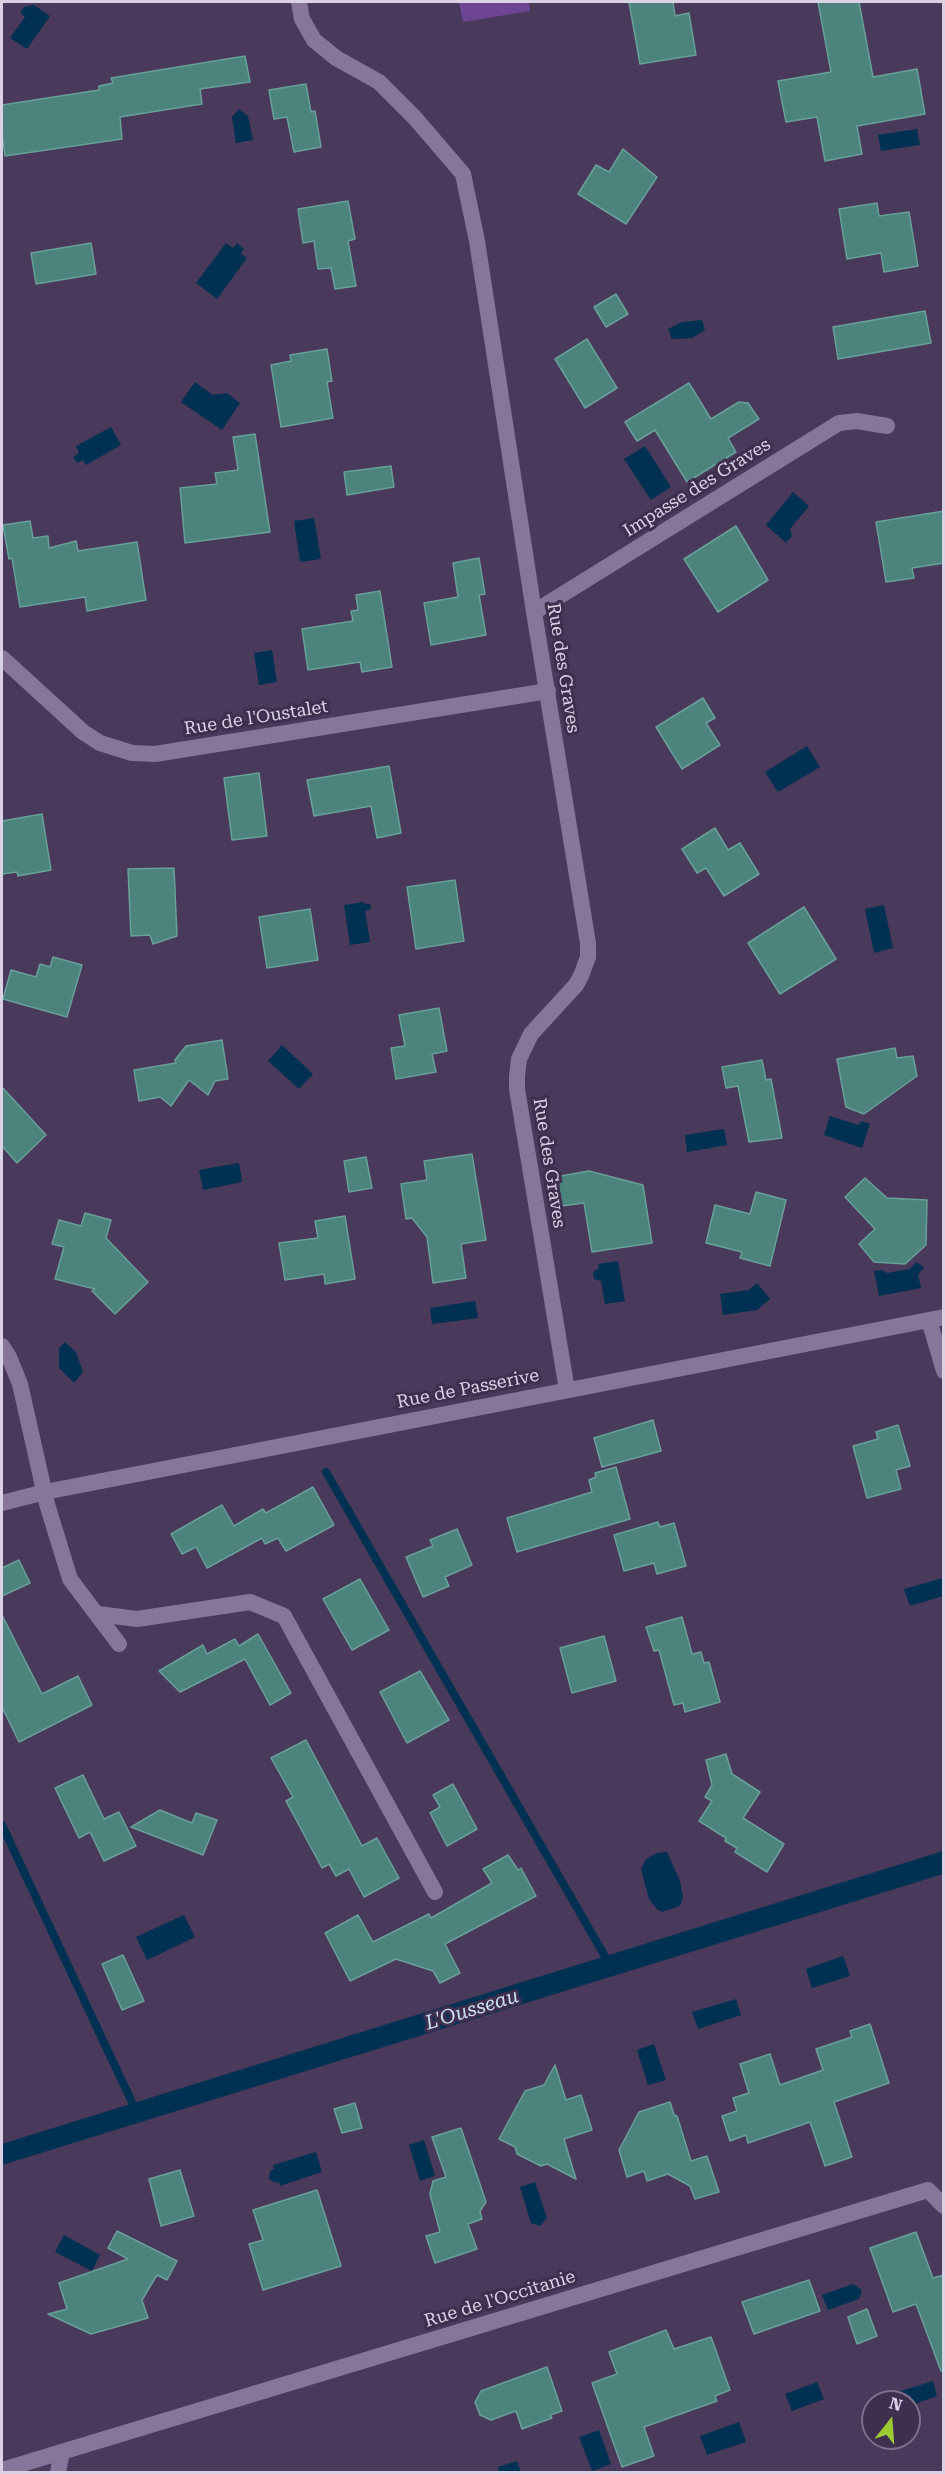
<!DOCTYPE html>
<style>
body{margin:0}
#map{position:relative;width:945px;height:2474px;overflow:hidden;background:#49395a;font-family:"Roboto Serif",serif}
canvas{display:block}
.frame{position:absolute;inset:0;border:3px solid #dad1e5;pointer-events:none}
.north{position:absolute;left:861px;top:2390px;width:60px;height:60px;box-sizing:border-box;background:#3e2f4f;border:2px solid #7c708b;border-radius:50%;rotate:17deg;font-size:16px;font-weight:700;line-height:24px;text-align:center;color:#dad1e5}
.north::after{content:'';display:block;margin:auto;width:21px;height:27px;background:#9bcb33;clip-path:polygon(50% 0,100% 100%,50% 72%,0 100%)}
</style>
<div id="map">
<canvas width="945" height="2474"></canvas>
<div class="frame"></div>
<div class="north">N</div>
</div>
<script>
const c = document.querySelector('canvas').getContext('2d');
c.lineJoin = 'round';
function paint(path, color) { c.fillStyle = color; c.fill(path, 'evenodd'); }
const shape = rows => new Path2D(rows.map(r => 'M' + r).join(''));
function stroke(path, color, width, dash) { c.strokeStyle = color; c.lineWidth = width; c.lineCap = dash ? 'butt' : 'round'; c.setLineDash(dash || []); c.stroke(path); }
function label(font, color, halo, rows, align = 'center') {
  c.font = font + ' "Roboto Serif",serif'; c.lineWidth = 6; c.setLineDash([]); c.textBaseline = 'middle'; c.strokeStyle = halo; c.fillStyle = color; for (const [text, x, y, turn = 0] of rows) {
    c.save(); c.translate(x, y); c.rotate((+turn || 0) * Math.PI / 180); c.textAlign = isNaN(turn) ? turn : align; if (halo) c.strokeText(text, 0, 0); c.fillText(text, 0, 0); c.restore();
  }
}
paint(shape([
 [459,2,529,2,530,11,463,22]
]), '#6e4594');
paint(shape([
 [34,5,50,16,27,49,10,38,25,17,20,13,24,7],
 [239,109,248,116,253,140,236,143,232,117],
 [917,129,920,145,881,151,878,135],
 [226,243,233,248,237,243,244,249,241,254,247,258,217,299,196,283],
 [702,320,705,330,692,338,672,339,668,329,682,322],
 [195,382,213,395,227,393,240,403,222,430,181,402],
 [111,427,121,445,86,465,83,460,77,463,73,457,79,453,76,446],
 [645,446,671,487,651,500,624,459],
 [793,492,809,506,790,529,792,536,786,543,766,525],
 [314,518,321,559,300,562,294,521],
 [272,650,277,682,259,685,254,653],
 [807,746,820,767,778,792,765,772],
 [364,902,365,904,370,904,371,909,365,911,370,942,350,945,344,905],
 [884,905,893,948,874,953,865,909],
 [282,1045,313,1074,299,1089,268,1061],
 [830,1116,858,1125,862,1121,870,1124,862,1148,824,1135],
 [724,1129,727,1145,687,1152,685,1135],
 [239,1163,242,1182,203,1190,199,1170],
 [618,1261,625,1301,605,1304,601,1281,594,1279,593,1272,599,1268,598,1264],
 [916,1262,924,1267,918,1275,921,1288,879,1296,874,1271,882,1270,887,1273,910,1269],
 [757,1283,770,1299,757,1310,723,1315,720,1294,749,1290],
 [475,1301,478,1318,432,1324,430,1308],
 [65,1342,76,1352,83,1372,74,1383,59,1368,59,1348],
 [943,1578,943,1596,910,1606,904,1589],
 [943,1851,943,1874,2,2165,2,2144],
 [667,1852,680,1881,683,1897,680,1906,662,1912,657,1909,649,1899,641,1869,646,1859,657,1853],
 [184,1915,195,1937,147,1960,136,1937],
 [843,1956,850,1976,812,1988,806,1969],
 [736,1999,741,2015,698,2029,692,2012],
 [654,2044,666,2080,648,2085,637,2050],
 [424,2140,435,2176,420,2181,409,2145],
 [316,2152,322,2172,280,2186,279,2182,275,2183,269,2179,270,2171,274,2169,273,2165],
 [535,2182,547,2218,540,2226,531,2223,520,2187],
 [64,2235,100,2255,92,2271,55,2252],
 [853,2284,862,2290,859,2299,828,2310,822,2295],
 [933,2381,937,2396,909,2406,909,2402,901,2402,898,2392],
 [817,2382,824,2399,792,2411,785,2394],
 [739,2422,746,2442,707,2455,700,2436],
 [599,2430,611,2464,592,2471,579,2437],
 [517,2461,521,2472,499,2472,498,2467]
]), '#003153');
stroke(shape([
 [326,1472,610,1965],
 [2,1825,137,2113]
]), '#003153', 8);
const building = shape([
 [629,2,673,2,675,16,689,13,696,55,640,64,629,2],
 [818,2,859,2,873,77,917,69,925,114,857,126,862,154,825,161,817,117,786,122,778,81,831,72,818,2],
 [245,56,250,82,200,89,202,104,120,117,122,139,5,156,2,132,2,105,99,90,99,86,113,83,111,78,245,56],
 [306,84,311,112,315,111,321,147,294,152,287,117,274,119,269,90,306,84],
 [623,149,657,177,626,224,578,194,596,165,609,172,623,149],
 [348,201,355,239,348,241,356,286,335,289,331,268,318,269,314,241,303,243,298,209,348,201],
 [877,203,879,216,909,212,918,266,884,272,881,253,847,259,839,209,877,203],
 [91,243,96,274,36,284,31,253,91,243],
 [616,294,628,314,606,327,594,307,616,294],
 [925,311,931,343,838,359,833,327,925,311],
 [587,339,617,388,585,408,555,359,587,339],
 [327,349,332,381,327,382,333,418,281,427,271,365,291,361,290,355,327,349],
 [689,383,711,419,739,402,748,403,759,419,728,438,736,452,687,482,655,430,637,441,625,422,689,383],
 [255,434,270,532,185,543,180,488,217,484,215,473,238,470,233,437,255,434],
 [391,466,394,487,347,495,344,472,391,466],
 [944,511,944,563,912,568,914,578,886,582,876,522,944,511],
 [30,521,33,538,48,536,49,548,76,541,78,551,137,542,146,600,87,611,85,597,20,607,12,558,9,559,3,525,30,521],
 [736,526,768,580,718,612,684,559,736,526],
 [479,558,485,594,479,595,486,635,431,645,424,603,458,597,453,563,479,558],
 [380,591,392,667,362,672,360,662,308,670,302,629,353,621,351,611,358,610,356,595,380,591],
 [703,698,715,718,706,723,720,745,682,769,656,727,703,698],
 [389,766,401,833,377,838,371,806,314,816,307,780,389,766],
 [259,773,267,836,232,840,224,778,259,773],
 [42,814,51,870,18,876,17,872,2,874,2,821,42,814],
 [715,828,728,850,740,843,759,874,724,896,706,868,697,873,682,849,715,828],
 [174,868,177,936,153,944,150,935,131,936,128,869,174,868],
 [455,880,464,941,416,949,407,887,455,880],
 [804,907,836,959,780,994,748,943,804,907],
 [310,909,318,960,267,968,259,917,310,909],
 [53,957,82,965,67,1017,3,999,11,970,36,977,40,964,50,967,53,957],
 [439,1008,447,1051,432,1054,436,1072,396,1079,391,1048,405,1046,399,1015,439,1008],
 [222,1040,228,1079,215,1081,208,1095,189,1080,171,1106,160,1097,139,1101,134,1070,176,1063,175,1060,186,1046,222,1040],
 [895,1048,897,1058,913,1056,917,1076,864,1114,846,1107,837,1059,895,1048],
 [762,1060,766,1080,771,1079,782,1138,749,1142,738,1086,726,1088,722,1067,762,1060],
 [2,1087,46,1135,17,1163,2,1146,2,1087],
 [472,1154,486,1240,461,1244,466,1278,433,1283,427,1237,412,1218,406,1219,401,1184,427,1180,424,1161,472,1154],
 [366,1157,372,1188,349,1192,344,1161,366,1157],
 [589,1171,643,1185,652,1243,592,1252,584,1203,561,1206,555,1177,589,1171],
 [865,1178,887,1198,927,1200,926,1245,905,1264,874,1262,859,1244,875,1229,845,1197,865,1178],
 [756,1192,786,1200,770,1266,740,1258,742,1252,706,1243,715,1205,750,1214,756,1192],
 [85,1213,111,1220,106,1238,148,1282,115,1314,92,1291,95,1289,55,1279,64,1247,52,1244,59,1220,81,1226,85,1213],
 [345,1216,355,1279,325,1284,324,1274,285,1280,279,1243,318,1238,315,1221,345,1216],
 [653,1420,661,1451,602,1467,594,1438,653,1420],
 [898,1425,910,1466,896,1470,901,1489,867,1498,853,1446,878,1439,876,1432,898,1425],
 [616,1467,630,1519,517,1552,507,1518,592,1492,589,1480,596,1477,595,1473,616,1467],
 [313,1487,334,1525,286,1551,278,1538,265,1544,262,1538,207,1568,196,1547,182,1554,171,1534,222,1505,234,1526,263,1509,266,1513,313,1487],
 [658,1522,660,1527,674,1523,686,1566,657,1574,654,1563,624,1571,614,1535,658,1522],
 [457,1529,472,1565,445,1577,449,1586,423,1597,406,1557,433,1546,430,1540,457,1529],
 [19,1560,30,1583,2,1596,2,1568,19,1560],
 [360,1579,389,1630,352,1650,323,1599,360,1579],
 [2,1615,42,1694,78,1676,92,1705,19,1742,2,1707,2,1615],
 [682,1617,692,1654,701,1652,704,1663,709,1662,720,1702,685,1712,683,1703,674,1705,659,1650,654,1651,646,1627,682,1617],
 [258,1634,291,1693,270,1705,245,1659,180,1692,159,1671,203,1645,207,1654,235,1639,239,1646,258,1634],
 [604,1636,616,1681,572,1693,560,1648,604,1636],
 [420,1671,449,1720,407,1743,380,1692,420,1671],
 [306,1740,362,1846,377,1838,399,1878,364,1897,349,1869,336,1876,329,1864,322,1868,286,1801,293,1797,271,1758,306,1740],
 [726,1754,732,1774,760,1792,743,1818,784,1844,767,1872,735,1852,737,1848,725,1841,726,1838,699,1821,712,1801,705,1797,712,1785,706,1760,726,1754],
 [83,1775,104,1819,119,1812,136,1846,104,1861,90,1832,79,1838,55,1788,83,1775],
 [453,1784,477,1829,447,1846,430,1813,440,1807,433,1795,453,1784],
 [160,1810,192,1823,196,1813,217,1820,203,1855,131,1827,160,1810],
 [508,1855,518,1870,521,1868,536,1896,445,1944,460,1973,440,1983,433,1971,396,1959,350,1981,325,1933,358,1915,373,1942,429,1914,431,1918,492,1883,483,1869,508,1855],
 [123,1955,144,2001,122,2010,102,1964,123,1955],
 [870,2024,889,2083,834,2102,852,2157,825,2166,810,2122,748,2143,746,2135,730,2141,722,2116,737,2111,733,2098,749,2093,740,2064,770,2054,780,2085,823,2070,816,2049,852,2037,850,2031,870,2024],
 [555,2065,566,2100,581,2095,592,2130,564,2139,576,2179,547,2164,541,2166,517,2154,515,2147,499,2139,525,2091,544,2085,555,2065],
 [670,2102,674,2115,677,2116,691,2161,707,2156,719,2192,695,2199,690,2186,668,2174,647,2181,644,2171,627,2177,619,2150,639,2112,670,2102],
 [355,2103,362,2128,342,2133,334,2109,355,2103],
 [461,2128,486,2202,480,2211,482,2219,468,2224,477,2249,435,2263,426,2236,440,2232,430,2194,433,2181,446,2177,432,2137,461,2128],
 [180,2170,194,2216,161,2226,149,2179,180,2170],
 [317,2190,341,2266,263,2290,249,2244,263,2240,253,2210,317,2190],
 [117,2231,177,2261,167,2280,157,2275,142,2300,148,2318,91,2334,48,2314,67,2309,59,2283,128,2259,108,2248,117,2231],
 [916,2232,933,2278,944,2275,944,2371,941,2371,916,2304,893,2312,870,2248,916,2232],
 [809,2280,820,2311,754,2334,742,2302,809,2280],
 [867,2309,877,2336,857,2344,848,2317,867,2309],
 [666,2330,674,2349,711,2337,730,2390,715,2396,717,2401,644,2427,654,2456,622,2467,592,2383,617,2374,609,2352,666,2330],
 [547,2367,562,2411,550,2415,552,2418,522,2429,516,2411,491,2420,480,2415,475,2402,481,2391,547,2367]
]);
paint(building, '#4d837d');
stroke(building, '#69a099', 1.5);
stroke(shape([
 [299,2,302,19,314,40,336,58,379,82,415,118,463,174,477,241,534,612,588,943,588,957,581,976,576,985,531,1034,519,1059,517,1076,517,1089,567,1390],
 [534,612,839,423,857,421,887,426],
 [2,658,83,732,100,743,132,753,155,754,548,691],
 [929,1320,944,1371],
 [2,1346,9,1357,20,1384,47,1504,70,1579,119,1644],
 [2,1503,45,1492,944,1317],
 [98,1614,137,1619,250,1602,284,1616,435,1892],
 [2,2470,928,2190,944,2206],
 [58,2472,62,2452]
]), '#87759a', 16);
label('18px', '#dad1e5', '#3e2f4f', [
 ["Impasse des Graves",697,488,-32],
 ["Rue des Graves",563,668,81],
 ["Rue de l'Oustalet",256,718,-9],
 ["Rue des Graves",549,1163,81],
 ["Rue de Passerive",468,1389,-11],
 ["Rue de l'Occitanie",500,2299,-17]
]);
label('italic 20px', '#ccdff0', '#3e2f4f', [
 ["L'Ousseau",472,2010,-17]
]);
</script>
